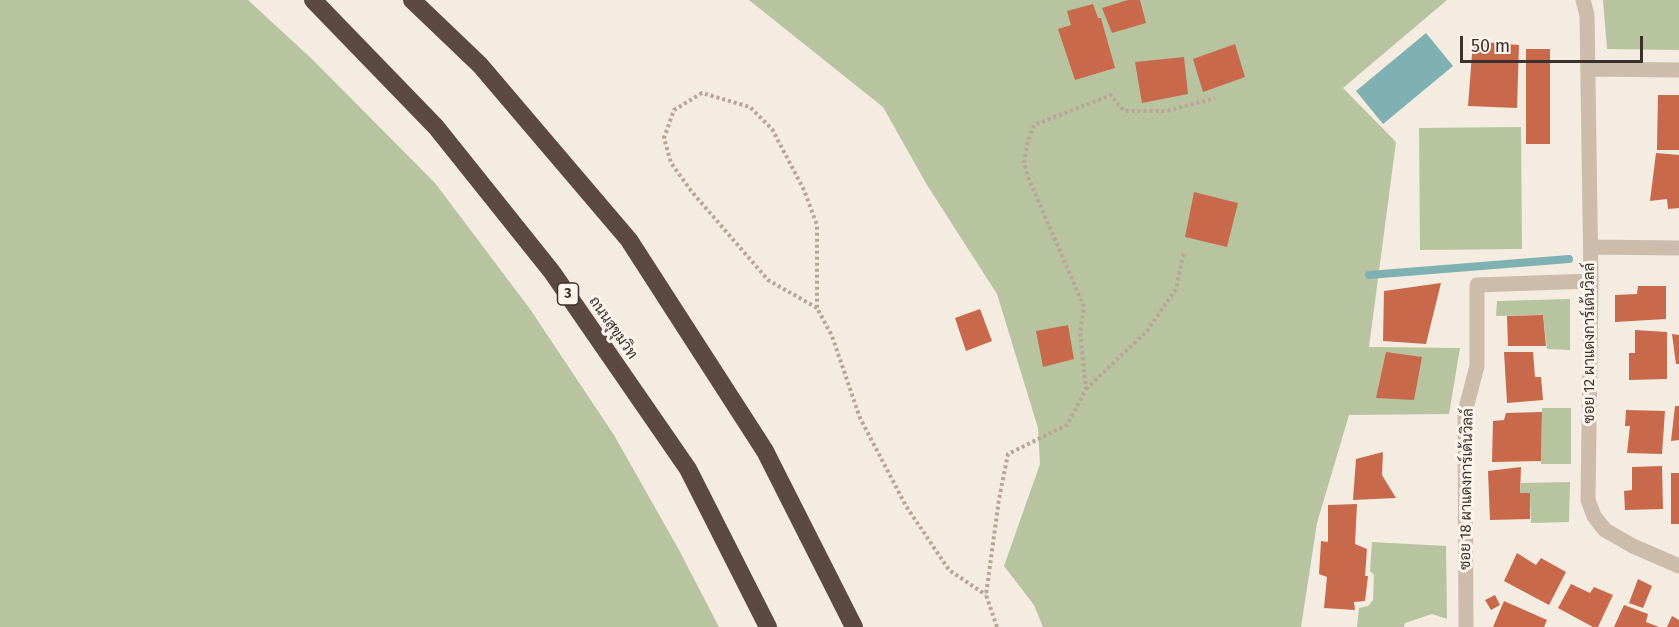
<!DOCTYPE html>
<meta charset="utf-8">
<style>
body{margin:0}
#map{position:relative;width:1679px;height:627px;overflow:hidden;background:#f4ebe1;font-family:"Fira Sans",sans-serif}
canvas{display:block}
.scale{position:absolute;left:1460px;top:36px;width:183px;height:27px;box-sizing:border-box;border:3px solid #3b302b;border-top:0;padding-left:8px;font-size:18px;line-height:21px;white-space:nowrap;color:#3b302b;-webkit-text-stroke:4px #fbf5ee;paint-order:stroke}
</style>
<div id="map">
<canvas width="1679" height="627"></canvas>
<div class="scale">50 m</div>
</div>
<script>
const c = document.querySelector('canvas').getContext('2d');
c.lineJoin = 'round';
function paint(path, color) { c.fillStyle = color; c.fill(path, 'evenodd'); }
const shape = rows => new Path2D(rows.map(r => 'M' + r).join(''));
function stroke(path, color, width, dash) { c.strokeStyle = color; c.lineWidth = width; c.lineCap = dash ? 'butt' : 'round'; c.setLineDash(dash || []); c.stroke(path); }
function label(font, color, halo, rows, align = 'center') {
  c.font = font + ' "Fira Sans",Sarabun,sans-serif'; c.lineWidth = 6; c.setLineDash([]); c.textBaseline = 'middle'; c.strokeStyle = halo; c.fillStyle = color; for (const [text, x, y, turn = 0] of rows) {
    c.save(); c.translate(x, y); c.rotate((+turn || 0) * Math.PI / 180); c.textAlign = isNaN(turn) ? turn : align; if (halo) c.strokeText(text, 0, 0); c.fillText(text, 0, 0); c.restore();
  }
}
paint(shape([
 [0,0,248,0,313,60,435,183,530,309,614,435,679,550,719,627,0,627],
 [749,0,1447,0,1343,88,1396,142,1369,347,1460,348,1449,414,1349,415,1317,523,1301,627,1043,627,1034,605,1004,566,1040,464,1038,428,997,294,927,185,883,107],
 [1603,0,1679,0,1679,50,1607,49],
 [1521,127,1522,249,1420,250,1419,128],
 [1570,299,1570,350,1547,349,1543,315,1496,316,1497,301],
 [1542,408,1571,408,1571,464,1541,464],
 [1570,482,1569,522,1531,523,1530,494,1520,493,1521,483],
 [1372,542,1446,546,1447,619,1432,614,1405,623,1404,627,1357,627,1359,608,1368,606,1373,600,1374,575,1370,571]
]), '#b8c4a0');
paint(shape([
 [1426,33,1453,66,1383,124,1356,91]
]), '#7fb0b2');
stroke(shape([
 [1369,275,1569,259]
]), '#7fb0b2', 8);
paint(shape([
 [1128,0,1140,0,1146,23,1112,33,1102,8],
 [1093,4,1098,18,1101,18,1115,68,1075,80,1058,29,1071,25,1067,11],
 [1473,41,1519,45,1517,108,1468,106],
 [1235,44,1245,77,1203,92,1193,59],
 [1526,49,1550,49,1550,144,1526,144],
 [1184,57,1188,94,1142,103,1135,62],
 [1658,95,1679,95,1679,150,1657,150],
 [1656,153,1679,155,1679,208,1668,209,1667,199,1650,201],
 [1194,192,1238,203,1227,247,1185,237],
 [1441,283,1426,344,1383,341,1384,291],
 [1638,286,1666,286,1666,319,1615,322,1615,295,1637,294],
 [980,309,992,341,966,351,955,318],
 [1543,315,1546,346,1508,346,1507,316],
 [1068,325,1074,359,1043,367,1036,331],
 [1635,330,1667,332,1667,379,1629,380,1629,353,1635,353],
 [1672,334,1679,335,1679,364,1676,364],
 [1386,352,1422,357,1414,400,1376,398],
 [1504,352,1533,352,1535,377,1541,377,1543,400,1507,403],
 [1675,406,1679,406,1679,440,1671,441],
 [1626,410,1665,411,1662,454,1627,453,1630,426,1625,426],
 [1542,412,1541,461,1492,462,1493,421,1504,420,1506,413],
 [1383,452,1382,475,1396,498,1353,500,1356,459],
 [1662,466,1663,509,1625,510,1624,491,1632,490,1632,467],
 [1521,467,1520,493,1530,493,1530,519,1490,520,1488,471],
 [1671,473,1679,473,1679,524,1671,524],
 [1357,504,1355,544,1367,549,1365,576,1368,576,1365,601,1354,602,1355,610,1324,608,1327,577,1319,574,1321,541,1328,542,1328,505],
 [1517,553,1536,565,1541,558,1566,572,1549,605,1504,581],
 [1638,579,1652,586,1643,608,1629,603],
 [1571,584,1590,593,1594,587,1613,595,1598,627,1593,627,1558,608],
 [1495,595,1500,605,1491,610,1485,600],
 [1504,601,1547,620,1544,627,1493,627],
 [1624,605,1648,614,1646,622,1659,627,1614,627],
 [1672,616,1679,620,1679,627,1667,627]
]), '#c8694b');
stroke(shape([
 [817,308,768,280,692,192,671,163,664,138,674,110,702,93,750,107,772,129,804,190,817,225,817,308,832,336,860,418,906,506,949,570,986,595],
 [1086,389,1147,331,1176,289,1184,251],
 [997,627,986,595,999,499,1008,454,1067,425,1086,389,1080,333,1084,307,1028,177,1024,162,1028,141,1034,125,1111,95,1124,111,1167,111,1215,98]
]), '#b9a596', 4, [3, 3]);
stroke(shape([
 [1583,0,1587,15,1591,281,1588,500,1594,516,1605,530,1633,546,1679,566],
 [1588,69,1679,70],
 [1591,247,1679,248],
 [1466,627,1465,412,1477,366,1477,285,1591,281]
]), '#cdbbac', 15);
stroke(shape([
 [313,0,436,127,552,272,688,469,768,627],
 [412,0,480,65,629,240,765,451,854,627]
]), '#5c4a42', 18);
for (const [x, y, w] of [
 [568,294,21]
]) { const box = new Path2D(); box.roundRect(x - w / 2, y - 11, w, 22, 4.5); c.fillStyle = '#fbf5ee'; c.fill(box); stroke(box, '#3b302b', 1.5); }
label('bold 14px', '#3b302b', null, [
 ["3",568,294]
]);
label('15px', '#3b302b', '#fbf5ee', [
 ["ถนนสุขุมวิท",613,328,55],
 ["ซอย 12 ผาแดงการ์เด้นวิลล์",1590,343,-90],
 ["ซอย 18 ผาแดงการ์เด้นวิลล์",1467,489,-89]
]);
</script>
